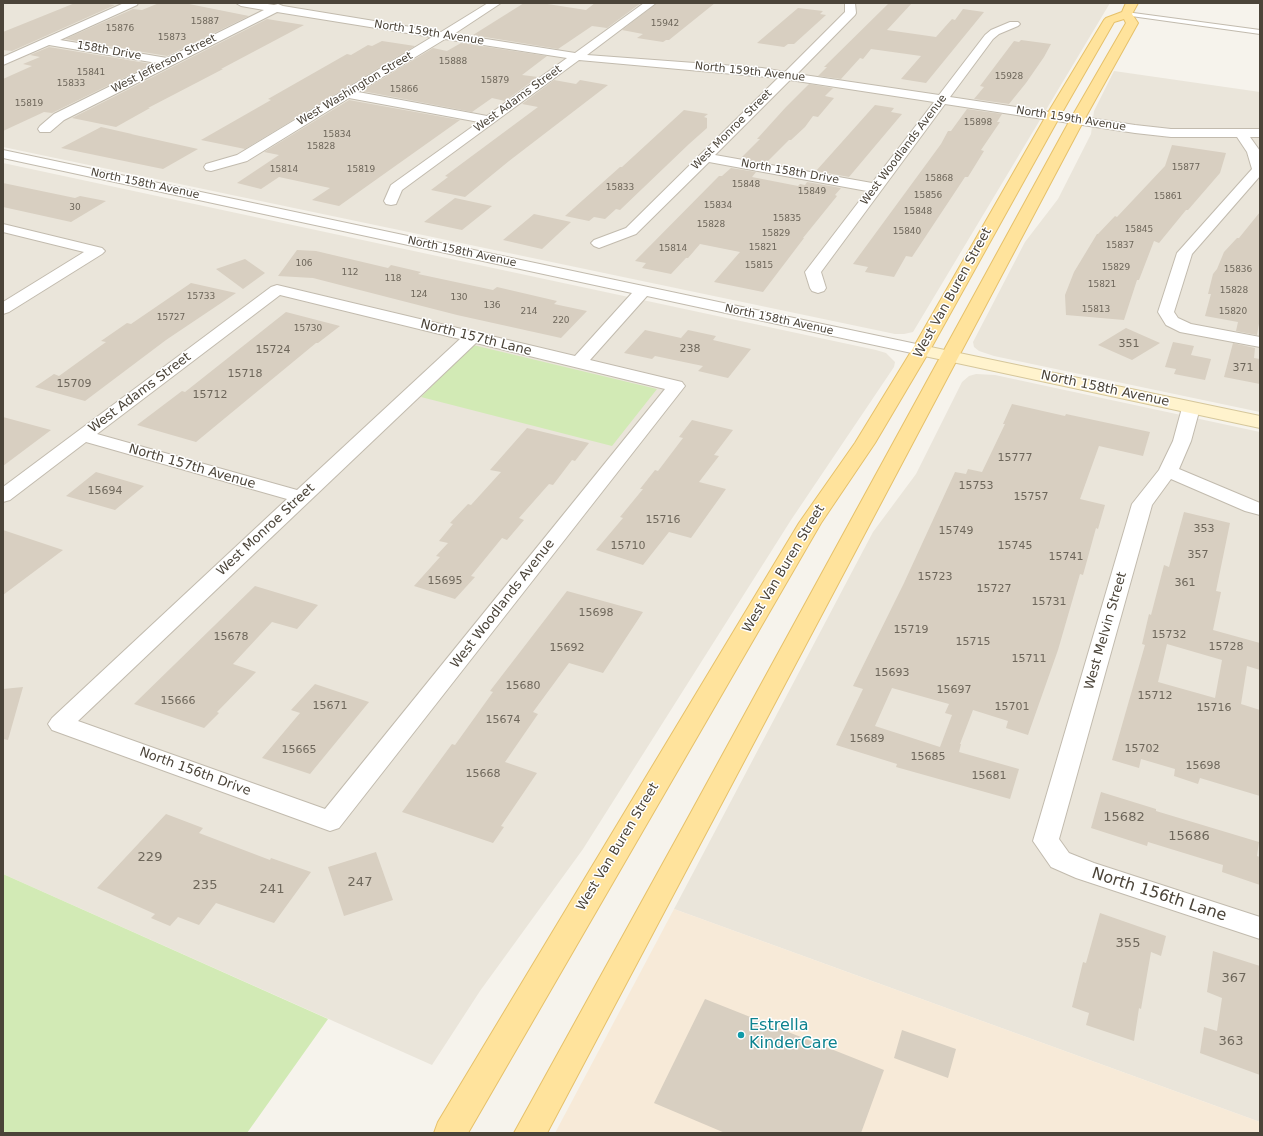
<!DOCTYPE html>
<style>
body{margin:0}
#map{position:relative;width:1263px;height:1136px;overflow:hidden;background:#f6f3ec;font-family:"DejaVu Sans",sans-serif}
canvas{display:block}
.frame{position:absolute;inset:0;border:4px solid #4b4439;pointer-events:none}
</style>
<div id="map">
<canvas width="1263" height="1136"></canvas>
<div class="frame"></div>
</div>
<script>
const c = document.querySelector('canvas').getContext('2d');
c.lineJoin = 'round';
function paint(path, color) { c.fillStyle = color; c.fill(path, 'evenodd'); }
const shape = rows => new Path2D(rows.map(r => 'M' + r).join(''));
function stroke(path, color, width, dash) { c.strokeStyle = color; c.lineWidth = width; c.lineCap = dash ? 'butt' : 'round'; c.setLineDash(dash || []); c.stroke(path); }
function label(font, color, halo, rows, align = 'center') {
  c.font = font + ' "DejaVu Sans",sans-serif'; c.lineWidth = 3; c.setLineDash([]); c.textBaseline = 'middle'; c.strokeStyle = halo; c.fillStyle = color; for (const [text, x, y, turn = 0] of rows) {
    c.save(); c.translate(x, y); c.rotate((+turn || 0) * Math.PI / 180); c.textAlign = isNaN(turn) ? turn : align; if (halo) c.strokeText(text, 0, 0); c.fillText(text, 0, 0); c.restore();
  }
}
paint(shape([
 [3,3,1110,3,913,332,904,334,895,334,3,147],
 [1114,71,1260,92,1260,412,994,356,979,351,974,347,973,342,1025,242,1058,199,1091,134,1094,111],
 [3,163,876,350,886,353,895,362,894,367,791,520,583,849,480,991,432,1065,3,874],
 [976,374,995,375,1260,432,1260,1122,674,909,873,532,916,474,962,382,969,376]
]), '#eae5da');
paint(shape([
 [674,909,1260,1122,1260,1133,555,1133]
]), '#f7ead8');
paint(shape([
 [473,345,657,389,612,446,421,397],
 [3,874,328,1019,247,1133,3,1133]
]), '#d2eab5');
paint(shape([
 [75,3,101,3,115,5,12,51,3,50,3,32],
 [159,3,184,3,249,16,167,56,65,39,133,9,142,10],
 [524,3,541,3,586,10,595,3,641,3,607,28,592,26,558,49,473,35],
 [657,3,715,3,669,40,666,40,663,42,637,38,643,34,622,30],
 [889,3,912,3,887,30,936,37,952,19,955,20,963,9,984,12,926,83,901,79,921,56,871,49,863,59,860,58,841,79,818,76,827,67,824,67],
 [798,8,823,11,820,14,826,15,794,44,788,44,784,47,757,43],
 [267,19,304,25,221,69,223,69,148,108,150,108,116,127,72,118],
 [1021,40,1051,44,1044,57,1026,83,1009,104,974,99,984,87,980,86,1014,41,1019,42],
 [382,41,415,46,245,149,201,140,271,100,268,99,347,54,351,55,368,45,372,46],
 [461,43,547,56,522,75,538,77,505,101,492,98,472,112,362,91,433,48,447,51],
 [49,47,152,64,52,113,44,112,3,131,3,79,32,66,23,64,40,57,30,55],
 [554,80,576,84,580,80,608,85,509,161,465,197,431,190,448,177,445,176,538,107,522,104],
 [809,84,833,88,825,96,834,98,818,117,813,116,805,127,791,140,789,140,766,163,741,158,760,139,757,139,786,107],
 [349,100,460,120,339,206,312,200,330,188,279,177,261,189,237,183,279,155,264,152],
 [875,105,894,108,891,112,902,114,849,177,816,171],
 [967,109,1002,114,997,122,1000,122,981,150,984,151,968,177,965,177,912,257,906,256,894,277,865,272,868,267,853,264,941,144,948,131,951,131],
 [684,110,708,114,704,117,707,118,707,128,689,144,620,210,616,209,605,219,594,217,589,221,565,216,620,167,622,167],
 [101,127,132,134,131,134,198,149,163,169,61,148],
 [1172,145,1226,153,1220,173,1188,210,1186,210,1159,243,1154,241,1139,280,1137,280,1124,320,1066,315,1065,295,1074,272,1097,234,1098,234,1115,216,1117,217,1165,166],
 [731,168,756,172,752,177,798,186,800,184,805,185,807,182,841,188,835,195,837,196,803,238,804,238,763,292,714,282,740,252,700,244,688,258,686,258,671,274,642,268,646,263,635,261,719,176,722,176],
 [3,183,75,198,80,196,106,201,71,222,3,207],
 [455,198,492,206,462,230,424,222],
 [1260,212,1260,318,1257,335,1236,331,1238,322,1205,316,1211,294,1208,294,1213,274,1217,269,1224,252,1237,238,1239,238],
 [534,214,571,222,542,249,503,240],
 [297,250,316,251,388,268,391,265,421,272,418,274,493,290,497,287,557,301,554,304,587,311,561,338,457,315,313,278,278,276],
 [245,259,265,273,243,289,216,269],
 [191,283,236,293,166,340,85,401,35,387,54,374,59,376,106,342,101,341,127,323,131,324],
 [286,312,340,326,318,343,316,343,196,442,137,425,182,391,185,392],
 [1126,328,1160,343,1132,360,1098,345],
 [645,330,681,338,688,330,716,336,713,340,751,349,728,378,698,371,703,366,655,356,652,359,624,353],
 [1173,342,1194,346,1191,355,1211,359,1205,380,1174,374,1176,369,1165,367],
 [1233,343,1255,348,1254,358,1260,359,1260,384,1224,377],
 [1012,404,1065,416,1066,414,1150,432,1143,456,1099,446,1080,499,1105,505,1098,529,1096,528,1083,575,1080,574,1058,650,1028,735,1006,728,1008,721,973,710,960,744,961,744,959,752,1019,769,1010,799,896,767,897,764,836,745,863,689,853,686,904,583,955,472,966,474,968,469,982,472,1005,424,1003,424],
 [892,688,949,704,945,713,952,715,940,747,875,726],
 [3,417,51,430,3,466],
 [692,420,733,430,714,455,719,456,699,482,726,489,691,538,669,532,643,565,596,550,623,518,620,517,643,489,640,489,655,470,658,471,683,438,679,437],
 [527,428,589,443,575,461,572,460,553,485,549,484,519,518,524,520,507,540,502,538,471,576,475,577,455,599,414,586,440,557,436,556,448,543,439,541,453,524,450,523,468,504,471,505,501,472,490,470],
 [96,472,144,486,115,510,66,496],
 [1184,512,1230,523,1216,591,1221,592,1213,630,1260,643,1260,670,1247,666,1241,704,1260,710,1260,796,1200,778,1198,784,1174,776,1175,769,1141,759,1139,768,1112,760,1145,645,1142,644,1149,614,1151,615,1164,565,1169,567],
 [1167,644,1222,660,1215,698,1158,682],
 [3,530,63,550,3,595],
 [255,586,318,605,297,629,272,622,233,664,256,672,217,712,219,713,204,728,134,704],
 [567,591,643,612,603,673,569,663,533,712,538,714,505,762,537,773,501,826,504,827,493,843,402,812,452,744,455,745,493,692,490,691],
 [315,684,369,702,310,774,262,758,300,713,291,710],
 [23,687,8,740,3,739,3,689],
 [1101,792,1156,809,1156,811,1259,842,1257,856,1260,857,1260,885,1222,872,1223,865,1148,842,1147,846,1091,828],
 [166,814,203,828,199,833,270,860,271,858,311,872,274,923,216,903,199,925,178,917,170,926,151,918,155,914,97,888],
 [376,852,393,900,344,916,328,867],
 [1100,913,1166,936,1161,956,1151,952,1141,1009,1139,1008,1134,1041,1086,1025,1089,1013,1072,1007,1083,962,1086,963],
 [1213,951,1260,966,1260,1075,1200,1053,1204,1027,1217,1031,1222,998,1207,992],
 [705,999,884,1070,861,1133,725,1133,654,1103],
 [902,1030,956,1049,948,1078,894,1058]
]), '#d8cfc1');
const lane = shape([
 [1126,12,1260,30,1260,34,1124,15,1123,14,1126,12]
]);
const street = shape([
 [124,3,138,3,137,5,60,40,167,58,264,10,241,6,236,3,261,3,274,5,278,4,283,6,441,32,488,3,501,3,454,34,575,53,644,3,656,3,587,55,762,68,785,72,845,12,845,3,855,3,856,13,855,15,797,74,939,95,985,35,991,30,1010,22,1018,22,1020,24,1018,26,999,34,993,39,950,97,1135,125,1171,129,1260,129,1260,137,1250,137,1260,151,1260,176,1192,254,1174,312,1178,318,1191,324,1260,337,1260,347,1180,332,1166,325,1158,312,1177,253,1252,169,1247,152,1237,137,1171,137,1135,133,945,104,821,272,826,288,824,291,818,293,812,291,810,288,805,272,867,191,709,162,636,234,599,248,594,246,591,243,594,240,626,228,778,78,579,60,402,190,396,204,391,205,386,204,384,201,391,185,479,122,349,98,247,161,211,171,206,170,204,167,206,164,237,155,432,37,277,12,64,120,50,132,40,132,38,129,40,126,54,114,157,63,49,45,3,65,3,57,124,3],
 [445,39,567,58,487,116,358,92,445,39],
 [790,80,934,102,872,183,715,155,790,80],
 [3,150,921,345,927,346,930,350,927,354,921,355,647,296,590,360,682,382,685,386,339,828,330,831,52,730,48,724,52,718,287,499,86,442,10,500,3,502,3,487,271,287,277,285,575,356,632,293,3,158,3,150],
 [280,295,460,339,297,490,97,434,280,295],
 [476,343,665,389,325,809,78,721,476,343],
 [3,224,102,248,105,251,102,254,9,312,3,314,3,302,84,252,3,232,3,224],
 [1191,403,1197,404,1200,408,1191,441,1179,469,1260,503,1260,515,1245,511,1171,479,1152,505,1059,839,1069,853,1094,863,1260,917,1260,939,1076,878,1051,867,1033,841,1132,504,1159,470,1173,441,1182,408,1185,404,1191,403]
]);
const secondary = shape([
 [921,345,1260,416,1260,428,915,354,912,350,915,346,921,345]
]);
const primary = shape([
 [1126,3,1138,3,1132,14,1138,23,1084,120,547,1133,514,1133,683,827,1070,120,1126,23,1124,19,1114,22,1060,116,930,350,875,443,821,523,468,1133,434,1133,438,1122,799,523,855,443,912,350,1046,116,1104,20,1106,18,1122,12,1126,3]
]);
stroke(lane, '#c2bbae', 2);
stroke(street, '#c2bbae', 2);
stroke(secondary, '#d6c79b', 2);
stroke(primary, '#e6c16a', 2);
paint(lane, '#fff');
paint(street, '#fff');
paint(secondary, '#fff3cd');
paint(primary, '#ffe39c');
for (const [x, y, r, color] of [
 [741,1035,4,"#0f9aa8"]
]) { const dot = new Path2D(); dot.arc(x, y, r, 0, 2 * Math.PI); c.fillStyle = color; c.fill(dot); stroke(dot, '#fff', 1.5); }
label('9px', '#6e675b', null, [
 ["15887",205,22],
 ["15942",665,24],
 ["15876",120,29],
 ["15873",172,38],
 ["15888",453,62],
 ["15841",91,73],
 ["15928",1009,77],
 ["15879",495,81],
 ["15833",71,84],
 ["15866",404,90],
 ["15819",29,104],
 ["15898",978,123],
 ["15834",337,135],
 ["15828",321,147],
 ["15877",1186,168],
 ["15814",284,170],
 ["15819",361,170],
 ["15868",939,179],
 ["15848",746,185],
 ["15833",620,188],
 ["15849",812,192],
 ["15856",928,196],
 ["15861",1168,197],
 ["15834",718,206],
 ["30",75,208],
 ["15848",918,212],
 ["15835",787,219],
 ["15828",711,225],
 ["15845",1139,230],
 ["15840",907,232],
 ["15829",776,234],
 ["15837",1120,246],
 ["15821",763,248],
 ["15814",673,249],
 ["106",304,264],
 ["15815",759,266],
 ["15829",1116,268],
 ["15836",1238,270],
 ["112",350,273],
 ["118",393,279],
 ["15821",1102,285],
 ["15828",1234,291],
 ["124",419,295],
 ["15733",201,297],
 ["130",459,298],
 ["136",492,306],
 ["15813",1096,310],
 ["214",529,312],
 ["15820",1233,312],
 ["15727",171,318],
 ["220",561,321],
 ["15730",308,329]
]);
label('11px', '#4b4439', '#fff', [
 ["North 159th Avenue",429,33,9],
 ["158th Drive",109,51,10],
 ["West Jefferson Street",164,64,-27],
 ["North 159th Avenue",750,72,6],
 ["West Washington Street",355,89,-31],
 ["West Adams Street",518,99,-36],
 ["North 159th Avenue",1071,119,9],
 ["West Monroe Street",732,130,-45],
 ["West Woodlands Avenue",904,150,-53],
 ["North 158th Drive",790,172,10],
 ["North 158th Avenue",145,184,12],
 ["North 158th Avenue",462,252,12],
 ["North 158th Avenue",779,320,12]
]);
label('11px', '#6e675b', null, [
 ["351",1129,344],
 ["238",690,349],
 ["15724",273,350],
 ["371",1243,368],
 ["15718",245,374],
 ["15709",74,384],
 ["15712",210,395],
 ["15777",1015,458],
 ["15753",976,486],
 ["15694",105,491],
 ["15757",1031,497],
 ["15716",663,520],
 ["353",1204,529],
 ["15749",956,531],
 ["15710",628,546],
 ["15745",1015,546],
 ["357",1198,555],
 ["15741",1066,557],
 ["15723",935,577],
 ["15695",445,581],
 ["361",1185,583],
 ["15727",994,589],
 ["15731",1049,602],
 ["15698",596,613],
 ["15719",911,630],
 ["15732",1169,635],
 ["15678",231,637],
 ["15715",973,642],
 ["15728",1226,647],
 ["15692",567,648],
 ["15711",1029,659],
 ["15693",892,673],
 ["15680",523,686],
 ["15697",954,690],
 ["15712",1155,696],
 ["15666",178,701],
 ["15671",330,706],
 ["15701",1012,707],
 ["15716",1214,708],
 ["15674",503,720],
 ["15689",867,739],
 ["15702",1142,749],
 ["15665",299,750],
 ["15685",928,757],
 ["15698",1203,766],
 ["15668",483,774],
 ["15681",989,776]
]);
label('13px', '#4b4439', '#fff', [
 ["West Van Buren Street",953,293,-61],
 ["North 157th Lane",476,338,14],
 ["North 158th Avenue",1105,389,12],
 ["West Adams Street",140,393,-37],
 ["North 157th Avenue",192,467,16],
 ["West Monroe Street",266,530,-43],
 ["West Van Buren Street",784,569,-59],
 ["West Woodlands Avenue",503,604,-52],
 ["West Melvin Street",1106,631,-74],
 ["North 156th Drive",195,772,20],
 ["West Van Buren Street",618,847,-59]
]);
label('13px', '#6e675b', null, [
 ["15682",1124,818],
 ["15686",1189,837],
 ["229",150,858],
 ["247",360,883],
 ["235",205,886],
 ["241",272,890],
 ["355",1128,944],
 ["367",1234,979],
 ["363",1231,1042]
]);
label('16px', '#4b4439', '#fff', [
 ["North 156th Lane",1159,895,18]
]);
label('16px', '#0d838f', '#fff', [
 ["Estrella",749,1026],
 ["KinderCare",749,1044]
], 'left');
</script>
